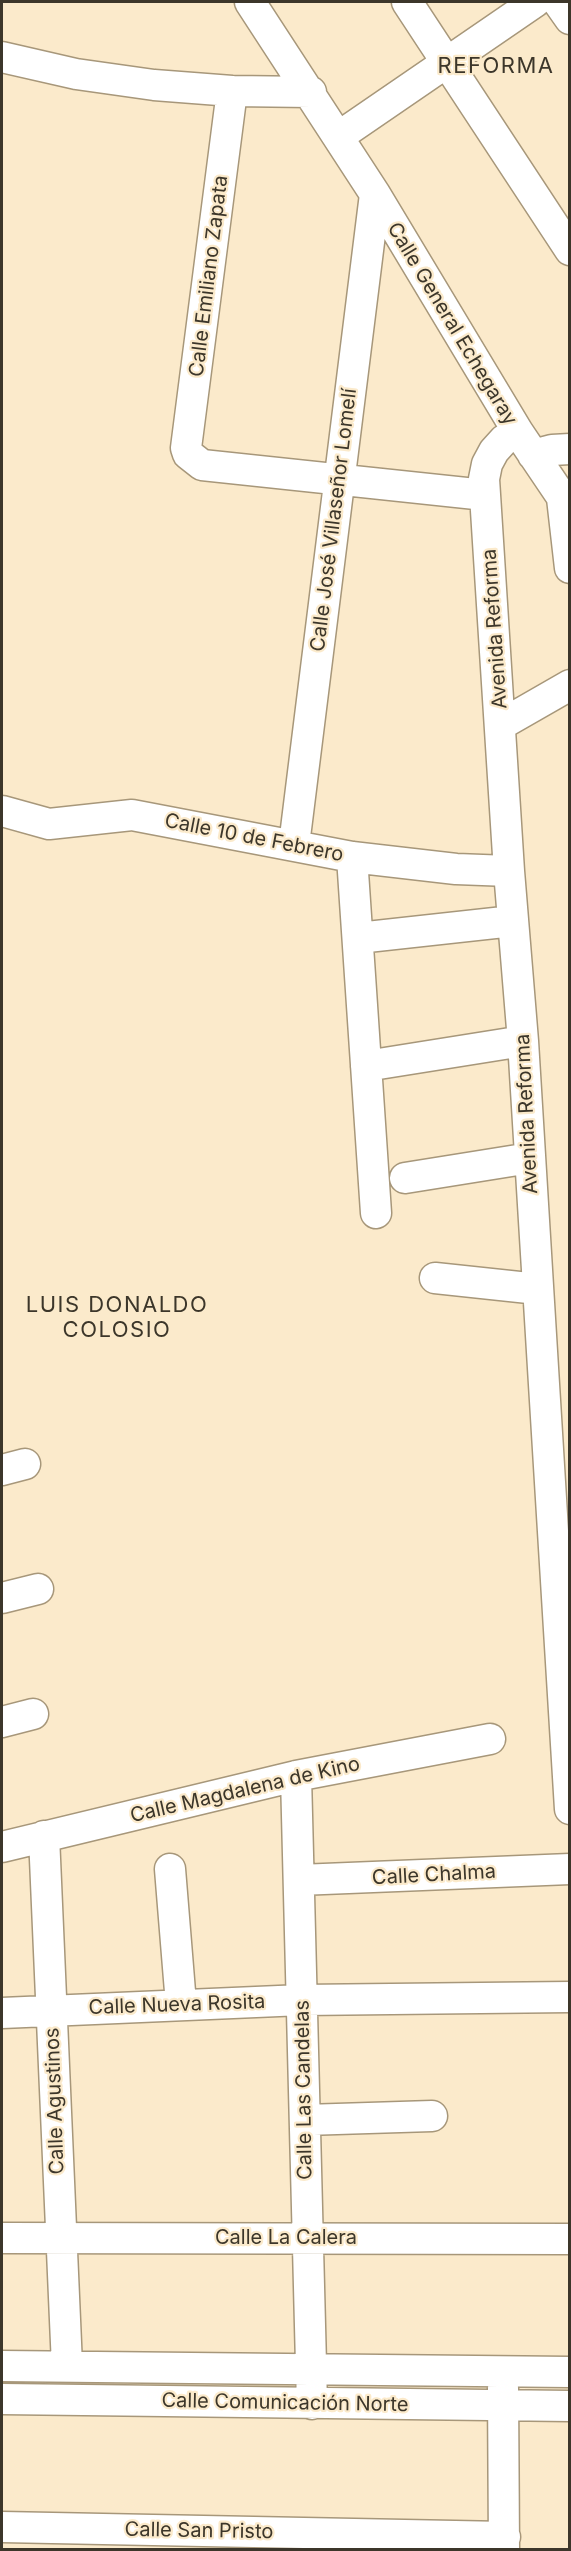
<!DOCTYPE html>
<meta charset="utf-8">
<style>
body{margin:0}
#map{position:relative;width:571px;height:2551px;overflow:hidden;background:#fbeacb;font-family:Inter,sans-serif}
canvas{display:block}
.frame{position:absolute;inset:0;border:3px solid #3c362a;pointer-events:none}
</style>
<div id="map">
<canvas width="571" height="2551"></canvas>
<div class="frame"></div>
</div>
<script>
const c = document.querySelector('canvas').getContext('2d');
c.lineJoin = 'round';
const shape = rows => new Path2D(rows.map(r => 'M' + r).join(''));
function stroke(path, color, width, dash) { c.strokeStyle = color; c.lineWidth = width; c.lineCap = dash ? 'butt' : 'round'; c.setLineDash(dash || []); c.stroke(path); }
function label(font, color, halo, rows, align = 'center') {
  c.font = font + ' Inter,sans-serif'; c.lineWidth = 4.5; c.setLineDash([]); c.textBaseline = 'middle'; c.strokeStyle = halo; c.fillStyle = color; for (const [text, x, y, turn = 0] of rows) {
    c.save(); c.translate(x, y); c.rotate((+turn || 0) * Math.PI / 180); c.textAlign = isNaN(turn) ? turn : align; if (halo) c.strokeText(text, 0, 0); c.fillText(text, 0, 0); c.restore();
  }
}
const minor = shape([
 [250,2,375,194,518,432,570,509],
 [407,2,570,250],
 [558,2,570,19],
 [2,57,76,74,154,85,232,91,311,92],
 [232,91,186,448,188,454,202,465,485,495],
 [338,137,535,2],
 [518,432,504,440,494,451,487,464,484,479,509,871,523,1041,570,1809],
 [533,455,552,450,570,449],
 [562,498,570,568],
 [502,724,570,685],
 [2,811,49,824,132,815,352,857,456,869,509,871],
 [294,845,375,194],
 [352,857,376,1213],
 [358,938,513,921],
 [366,1066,523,1041],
 [405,1178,530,1158],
 [435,1278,538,1289],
 [2,1470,25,1464],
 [2,1598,38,1589],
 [2,1722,33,1714],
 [296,1776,312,2404],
 [44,1836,67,2366],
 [2,1847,296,1776,490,1739],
 [170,1869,181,2004],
 [299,1880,570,1869],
 [2,2013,302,2000,570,1997],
 [305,2120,432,2116],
 [2,2238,570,2239],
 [2,2366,570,2372],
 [503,2388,504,2550],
 [2,2399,570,2406],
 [2,2527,505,2537]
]);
stroke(minor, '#a7977a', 33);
stroke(minor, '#fff', 30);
label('20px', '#3c362a', '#fbeacb', [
 ["Calle Emiliano Zapata",209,276,-83],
 ["Calle General Echegaray",452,324,59],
 ["Calle José Villaseñor Lomelí",334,520,-83],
 ["Avenida Reforma",495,629,-94],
 ["Calle 10 de Febrero",254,838,11],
 ["Avenida Reforma",527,1114,-93],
 ["Calle Magdalena de Kino",245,1790,-13],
 ["Calle Chalma",434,1875,-3],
 ["Calle Nueva Rosita",177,2005,-2],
 ["Calle Las Candelas",304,2090,-91],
 ["Calle Agustinos",55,2101,-92],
 ["Calle La Calera",286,2238],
 ["Calle Comunicación Norte",285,2403,1],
 ["Calle San Pristo",199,2531,1]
]);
c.letterSpacing = '1.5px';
label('22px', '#3c362a', '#fbeacb', [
 ["REFORMA",496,66],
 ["LUIS DONALDO",117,1305],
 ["COLOSIO",117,1330]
]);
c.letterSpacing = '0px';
</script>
